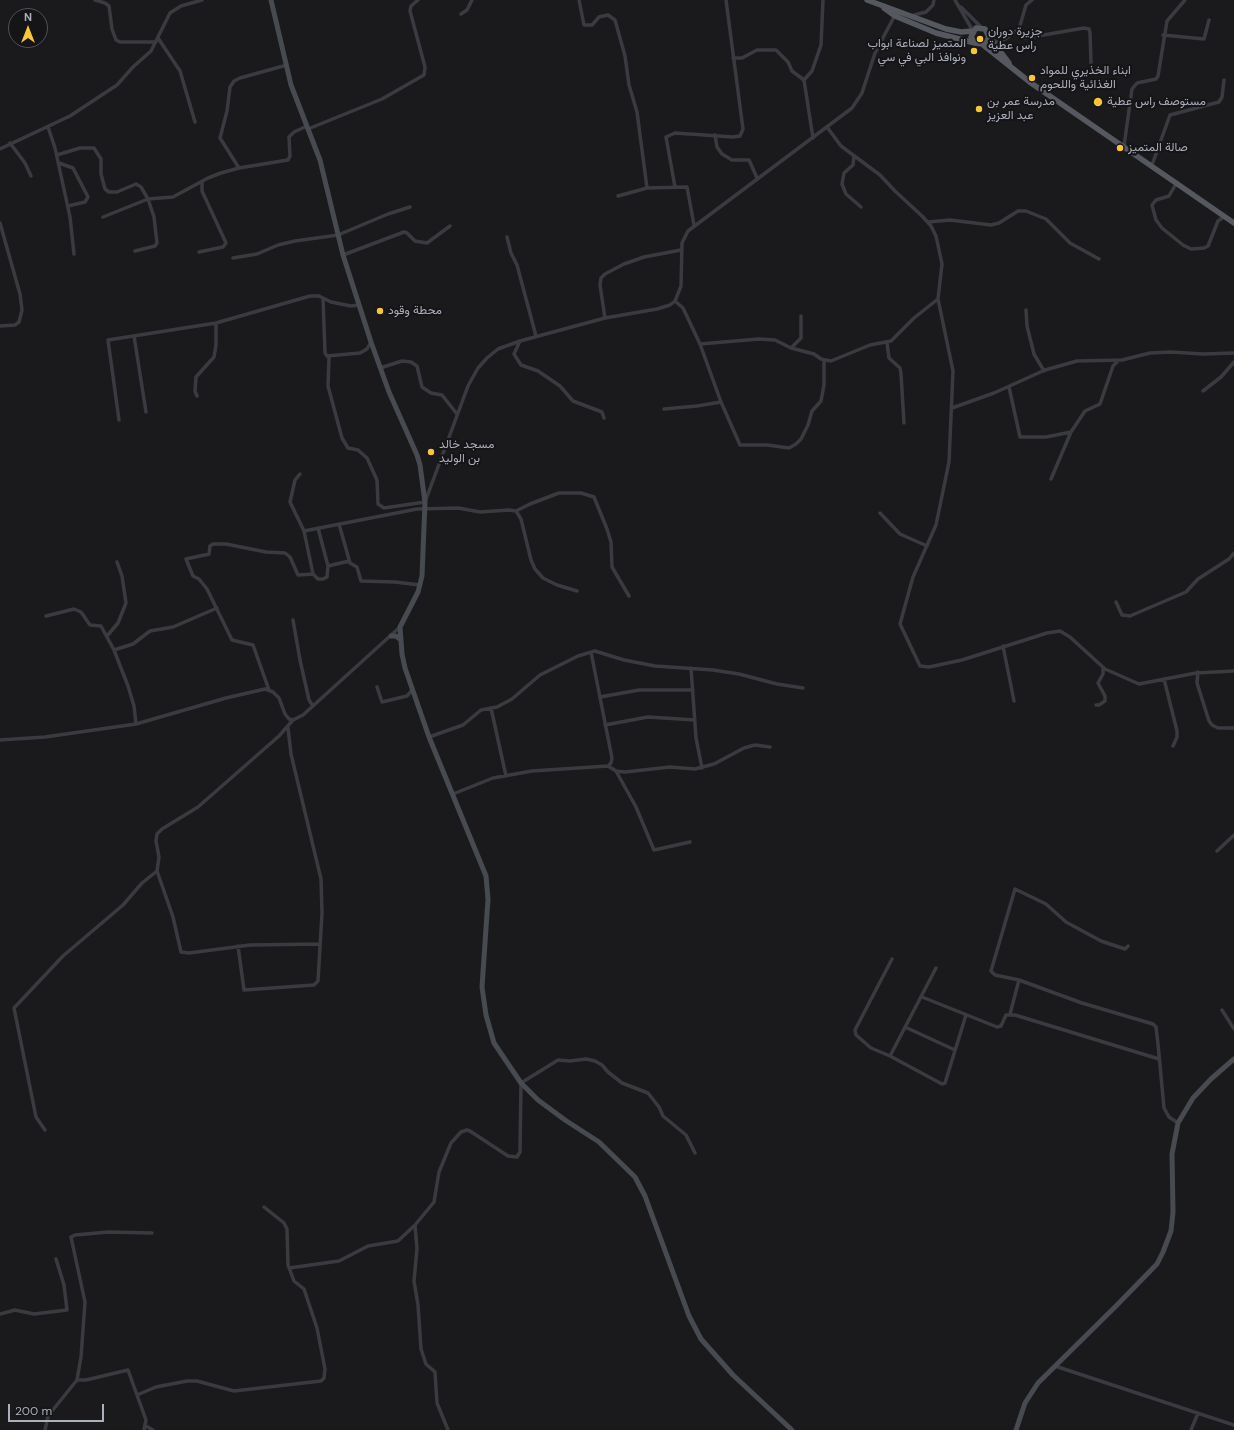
<!DOCTYPE html>
<meta charset="utf-8">
<style>
body{margin:0}
#map{position:relative;width:1234px;height:1430px;overflow:hidden;background:#1a1a1c;font-family:"DM Sans",sans-serif}
canvas{display:block}
.north{position:absolute;left:8px;top:8px;width:40px;height:40px;box-sizing:border-box;background:#151417;border:1px solid #515259;border-radius:50%;rotate:0deg;font-size:11px;font-weight:700;line-height:16px;text-align:center;color:#acafbc}
.north::after{content:'';display:block;margin:auto;width:14px;height:18px;background:#f8c636;clip-path:polygon(50% 0,100% 100%,50% 72%,0 100%)}
.scale{position:absolute;left:8px;top:1404px;width:96px;height:18px;box-sizing:border-box;border:2px solid #acafbc;border-top:0;padding-left:5px;font-size:12px;line-height:14px;white-space:nowrap;color:#acafbc;-webkit-text-stroke:3px #151417;paint-order:stroke}
</style>
<div id="map">
<canvas width="1234" height="1430"></canvas>
<div class="north">N</div>
<div class="scale">200 m</div>
</div>
<script>
const c = document.querySelector('canvas').getContext('2d');
c.lineJoin = 'round';
const shape = rows => new Path2D(rows.map(r => 'M' + r).join(''));
function stroke(path, color, width, dash) { c.strokeStyle = color; c.lineWidth = width; c.lineCap = dash ? 'butt' : 'round'; c.setLineDash(dash || []); c.stroke(path); }
function label(font, color, halo, rows, align = 'center') {
  c.font = font + ' "DM Sans",Vazirmatn,sans-serif'; c.lineWidth = 4; c.setLineDash([]); c.textBaseline = 'middle'; c.strokeStyle = halo; c.fillStyle = color; for (const [text, x, y, turn = 0] of rows) {
    c.save(); c.translate(x, y); c.rotate((+turn || 0) * Math.PI / 180); c.textAlign = isNaN(turn) ? turn : align; if (halo) c.strokeText(text, 0, 0); c.fillText(text, 0, 0); c.restore();
  }
}
stroke(shape([
 [95,0,105,3,109,6,112,29,116,40,120,42,156,42],
 [579,0,584,25,592,25,599,17,608,15,615,20,625,56,629,85,637,112,647,188],
 [955,0,973,31],
 [961,7,981,27],
 [461,14,467,10,472,0],
 [914,15,926,12,933,5,934,0],
 [1016,32,1020,36,1026,38,1084,28,1089,29,1090,33,1091,63],
 [1163,35,1204,39,1209,20],
 [158,38,180,71,195,122],
 [993,42,1005,39,1019,29,1026,5,1032,0],
 [733,58,742,58,757,50,776,50,788,62,792,71,804,80],
 [48,127,55,148,70,217,74,254],
 [827,127,841,146,880,175,895,191,922,216,931,226,936,236,942,264,938,299,953,371,949,462,936,525,913,577,900,624,920,666,929,667,962,660,1047,633,1060,631,1070,637,1105,669,1139,684,1196,673,1234,671],
 [308,129,382,99,424,75,425,67,410,11,411,6,418,0],
 [715,135,717,147,722,154,732,160,749,160,757,178],
 [813,138,804,80,812,71,821,45,823,0],
 [10,143,25,163,31,176],
 [1124,146,1132,89,1137,83,1156,79,1158,76,1167,21,1185,0],
 [0,149,70,116,117,85,133,67,151,51,170,13,181,6,202,0],
 [57,155,80,148,94,148,101,159,101,174,105,189,109,192,117,192,136,184,141,187,148,199,154,217,157,243,155,246,135,251],
 [854,156,853,165,844,173,842,184,846,194,861,207],
 [59,163,73,168,88,197,85,202,68,206],
 [1152,165,1170,115,1219,102,1222,97,1224,80],
 [239,168,220,138,227,111,230,87,234,81,240,78,287,65],
 [1177,182,1169,196,1156,200,1152,205,1156,220,1162,228,1183,245,1191,249,1204,248,1208,246,1218,221,1225,216],
 [675,187,666,137,675,133,733,137,740,136,743,129,726,0],
 [618,196,647,188,687,187,694,225],
 [103,217,148,199,173,197,208,178,221,173,239,168,288,160,290,156,289,137,294,132,307,126],
 [928,222,950,220,991,225,999,223,1018,211,1026,211,1046,219,1070,243,1099,259],
 [0,223,20,294,22,310,19,322,15,325,0,326],
 [507,237,511,253,517,265,536,336],
 [199,252,223,247,226,243,202,191,202,182],
 [343,255,404,232,407,233,415,241,427,243,450,226],
 [233,258,257,254,278,245,295,241,338,235,388,214,410,207],
 [323,298,325,353,327,356,360,353,367,349,371,342],
 [675,301,683,308,700,344,721,402,740,445,767,445,789,448,796,444,801,439,808,425,812,411,821,401,824,385,824,360],
 [1026,310,1027,326,1034,354,1044,371],
 [605,318,600,285,601,278,605,274,624,264,644,257,681,250],
 [134,336,146,412],
 [520,341,514,354,521,365,538,371,560,386,573,401,602,412,604,418],
 [887,343,889,358,900,368,901,374,904,423],
 [700,344,759,339,775,340,791,348,814,354,821,359,831,361,870,345,891,341,914,318,938,299],
 [791,348,801,338,801,316],
 [329,357,328,386,342,438,348,448,358,450,367,458,377,480,378,504,384,508,425,502,468,386,478,368,487,358,498,349,520,341,605,318,657,309,670,305,675,301,681,286,682,243,688,231,852,108,862,93,875,53,895,15],
 [380,368,402,361,411,362,417,366,422,387,431,393,442,395,457,414],
 [1009,387,1020,437,1046,437,1071,432],
 [1203,391,1221,377,1234,362],
 [197,396,195,391,196,377,214,357,216,345,216,323],
 [952,408,994,393,1045,370,1077,361,1122,360,1150,353,1171,352,1203,354,1234,353],
 [664,409,697,406,721,402],
 [119,420,108,340,216,323,310,296,319,296,331,302,351,306,359,305],
 [300,474,295,480,290,502,304,531,313,574,318,579,323,579,327,577,328,566,318,528],
 [1051,479,1071,432,1085,411,1100,404,1113,366,1119,360],
 [516,511,530,504,559,493,581,493,594,497,607,529,611,542,612,567,629,596],
 [880,513,900,534,927,546],
 [339,524,350,563,357,567,361,581,395,582,420,585],
 [304,531,417,509,458,508,480,512,509,510,516,511,521,519,531,560,535,569,543,578,557,585,577,591],
 [328,566,349,561],
 [1116,602,1122,615,1130,616,1186,592,1198,579,1229,559,1234,553],
 [46,616,74,609,81,612,90,625,101,626,114,650,128,686,134,706,136,724],
 [293,620,300,660,309,700,313,706],
 [107,636,118,623,126,603,122,576,117,562],
 [1003,646,1014,701],
 [114,650,133,644,150,631,173,627,217,608],
 [591,652,612,758,611,763,608,766],
 [691,668,696,738,702,768],
 [1198,672,1197,683,1209,721,1212,725,1218,728,1234,728],
 [1164,679,1177,731,1177,737,1173,746],
 [377,687,382,702,407,696,413,689],
 [269,690,253,645,232,640,207,589,199,579,193,576,186,559,209,554,210,546,213,544,226,544,266,552,285,553,290,557,298,575,313,574],
 [600,697,639,690,693,690],
 [1096,705,1099,705,1105,701,1105,696,1098,683,1103,674,1103,667],
 [491,708,506,776],
 [605,725,648,717,695,720],
 [429,737,463,725,481,710,497,707,512,699,540,675,578,656,595,651,624,660,655,666,713,670,739,674,777,684,803,688],
 [0,740,45,737,136,724,226,698,265,689,273,692,279,698,285,714,289,719,293,720,303,715,400,627],
 [616,771,636,807,654,850,690,842],
 [453,794,493,778,532,771,608,766,616,771,625,772,670,767,695,769,714,764,744,748,755,745,770,747],
 [1217,851,1234,835],
 [157,871,173,917,181,952,189,953,250,945,319,944],
 [238,946,244,990,314,985,318,981,322,913,321,879,291,754,288,728],
 [1128,946,1125,949,1101,941,1066,922,1046,904,1015,889,991,971,995,975,1019,980,1082,1003,1153,1024,1156,1027,1158,1044,1164,1108,1169,1117,1178,1123],
 [892,959,855,1030,856,1035,871,1048,890,1056,942,1084,945,1083,966,1015],
 [922,997,997,1027,1001,1026,1006,1015,1015,1015,1159,1059],
 [1222,1010,1234,1029],
 [1010,1014,1019,980],
 [905,1027,955,1050],
 [890,1056,936,968],
 [45,1130,36,1117,14,1008,63,956,123,905,142,883,157,871,159,857,156,841,157,834,162,829,198,807,279,736,293,720],
 [415,1225,434,1202,439,1172,451,1143,461,1132,467,1130,470,1131,508,1156,517,1157,520,1152,521,1083,558,1060,570,1061,586,1059,595,1061,602,1065,608,1072,622,1083,648,1093,659,1107,663,1116,686,1135,695,1153],
 [289,1268,339,1261,368,1246,398,1241,415,1225,417,1249,414,1281,418,1305,421,1349,426,1364,435,1372,437,1403,448,1430],
 [0,1314,15,1310,34,1314,67,1310,64,1285,56,1259],
 [1055,1366,1234,1425],
 [77,1380,86,1380,128,1370,146,1420,144,1430],
 [137,1395,156,1387,187,1381,197,1381,234,1391,321,1381,324,1378,325,1369,317,1328,304,1289,294,1281,288,1265,287,1229,284,1223,264,1207],
 [146,1426,153,1430],
 [45,1430,48,1416,77,1380,81,1357,85,1302,71,1237,75,1235,108,1232,152,1233],
 [1191,1430,1198,1413]
]), '#3a3b41', 3.5);
stroke(shape([
 [271,0,291,85,320,160,343,255,371,342,389,392,417,455,420,465,425,502,422,576,418,592,400,627,402,654,405,668,429,737,486,876,488,899,482,987,486,1015,494,1043,521,1083,538,1100,565,1120,599,1142,635,1177,645,1196,689,1316,701,1339,733,1375,792,1430],
 [391,636,396,636,401,640],
 [1016,1430,1025,1403,1038,1383,1116,1306,1157,1264,1163,1252,1171,1231,1173,1212,1172,1154,1178,1123,1193,1098,1211,1079,1234,1059]
]), '#484a51', 5);
stroke(shape([
 [867,0,946,29,961,32,973,31],
 [884,8,895,16,936,33,975,43],
 [989,37,987,41,982,44,975,43,971,37,976,28,985,29,989,37,1009,63],
 [982,44,1031,83,1234,223]
]), '#565860', 5.5);
for (const [x, y, r, color] of [
 [980,39,4,"#f8c636"],
 [974,51,4,"#f8c636"],
 [1032,78,4,"#f8c636"],
 [1098,102,5,"#f8c636"],
 [979,109,4,"#f8c636"],
 [1120,148,4,"#f8c636"],
 [380,311,4,"#f8c636"],
 [431,452,4,"#f8c636"]
]) { const dot = new Path2D(); dot.arc(x, y, r, 0, 2 * Math.PI); c.fillStyle = color; c.fill(dot); stroke(dot, '#151417', 1.5); }
label('12px', '#acafbc', '#151417', [
 ["جزيرة دوران",988,32],
 ["راس عطية",988,46],
 ["المتميز لصناعة ابواب",966,44,"right"],
 ["ونوافذ البي في سي",966,58,"right"],
 ["ابناء الخذيري للمواد",1040,71],
 ["الغذائية واللحوم",1040,85],
 ["مدرسة عمر بن",987,102],
 ["عبد العزيز",987,116],
 ["مستوصف راس عطية",1107,102],
 ["صالة المتميز",1128,148],
 ["محطة وقود",388,311],
 ["مسجد خالد",439,445],
 ["بن الوليد",439,459]
], 'left');
</script>
